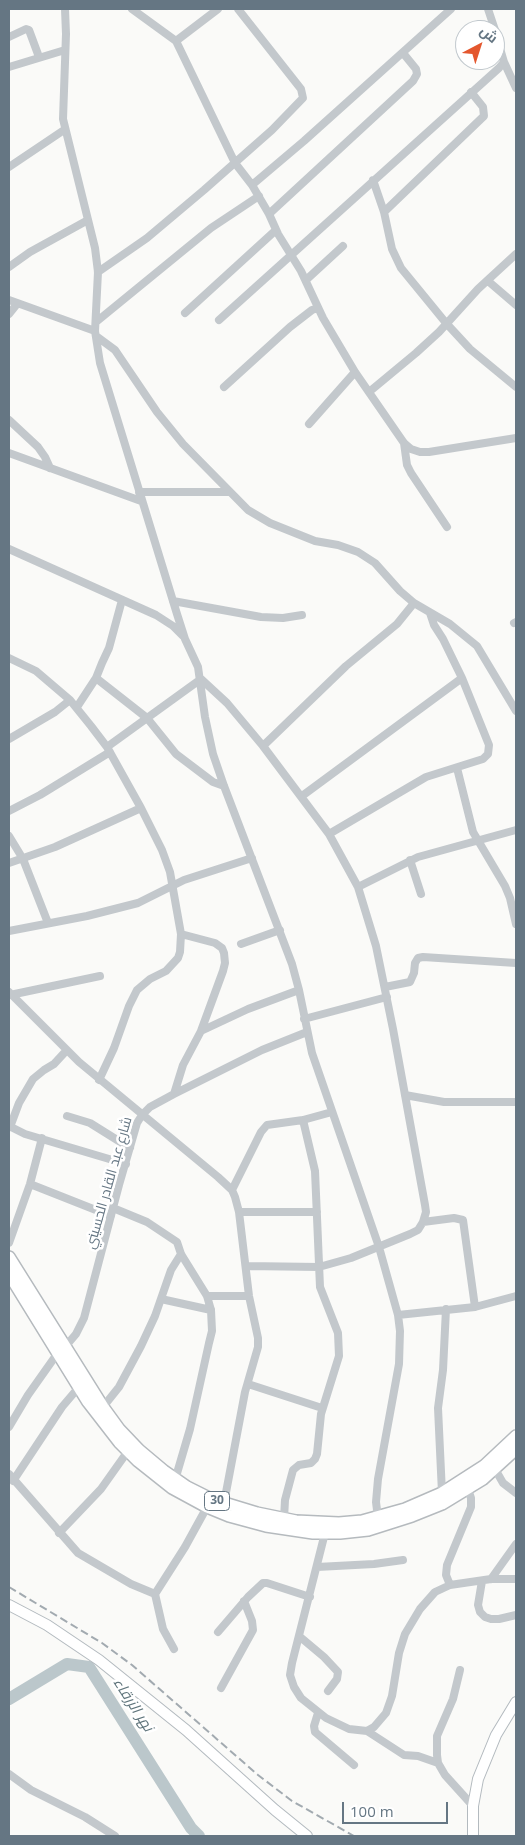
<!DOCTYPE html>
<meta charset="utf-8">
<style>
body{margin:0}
#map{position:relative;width:525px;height:1845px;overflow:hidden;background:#fafaf8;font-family:"Open Sans",Cairo,sans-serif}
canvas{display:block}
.frame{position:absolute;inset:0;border:10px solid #657683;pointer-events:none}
.north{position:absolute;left:455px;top:20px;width:50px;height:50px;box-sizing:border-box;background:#fff;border:1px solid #c1c8cd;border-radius:50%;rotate:40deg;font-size:14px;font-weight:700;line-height:20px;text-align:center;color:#657683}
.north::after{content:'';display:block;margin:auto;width:18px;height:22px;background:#e4572e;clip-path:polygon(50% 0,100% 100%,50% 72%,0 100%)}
.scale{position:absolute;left:342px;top:1802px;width:106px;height:22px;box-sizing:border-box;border:2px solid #657683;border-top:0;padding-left:6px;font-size:15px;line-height:18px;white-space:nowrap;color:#657683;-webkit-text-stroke:4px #fff;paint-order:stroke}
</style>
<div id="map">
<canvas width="525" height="1845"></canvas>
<div class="frame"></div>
<div class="north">ش</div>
<div class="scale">100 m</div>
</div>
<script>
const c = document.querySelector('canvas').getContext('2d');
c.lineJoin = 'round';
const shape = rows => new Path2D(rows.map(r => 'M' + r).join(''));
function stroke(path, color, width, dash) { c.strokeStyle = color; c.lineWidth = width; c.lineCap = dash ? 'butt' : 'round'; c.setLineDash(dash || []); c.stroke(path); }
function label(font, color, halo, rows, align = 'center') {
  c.font = font + ' "Open Sans",Cairo,sans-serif'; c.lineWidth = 5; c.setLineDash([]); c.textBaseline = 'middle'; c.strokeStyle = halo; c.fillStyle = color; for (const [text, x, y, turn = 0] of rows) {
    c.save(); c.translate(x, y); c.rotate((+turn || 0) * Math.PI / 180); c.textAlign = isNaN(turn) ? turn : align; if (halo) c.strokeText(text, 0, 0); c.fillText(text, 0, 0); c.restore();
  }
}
stroke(shape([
 [9,1699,67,1664,89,1667,191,1828,199,1836]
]), '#bbc7cb', 12);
const secondary = shape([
 [9,1605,47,1625,99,1660,186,1730,275,1810,307,1836],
 [473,1836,473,1806,478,1779,496,1735,516,1702]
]);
const primary = shape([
 [9,1257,103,1407,119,1429,139,1450,164,1471,187,1487,211,1499,257,1513,296,1521,339,1523,362,1521,405,1509,442,1493,484,1466,516,1436],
 [9,1274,88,1402,119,1442,138,1461,172,1488,207,1507,229,1516,266,1526,313,1533,340,1533,368,1530,412,1516,442,1504,483,1479,516,1449]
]);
stroke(secondary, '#b3babf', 12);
stroke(primary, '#b5babe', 14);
stroke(shape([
 [65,9,66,34,63,119,95,248,98,272,95,331,100,363,177,614,185,639,198,667,205,717,213,754,224,786,292,964,299,990,312,1053,379,1247,398,1315,400,1331,399,1364,378,1479,376,1502,378,1518],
 [132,9,176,41,235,163,252,185,269,214,278,234,301,271,323,318,355,372,404,443,411,449,420,452,429,452,516,438],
 [488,9,495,30],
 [9,37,26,29,29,30,39,57],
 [176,41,218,9],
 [504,62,516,88],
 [9,67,65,50],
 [9,167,64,130],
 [373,180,384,212,392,249,401,268,446,323,470,349,516,387],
 [252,185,304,141,451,9],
 [384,212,484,116,483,107,471,92],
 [269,214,413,81,417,74,416,69,403,53],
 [9,267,30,252,88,220],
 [98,272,147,238,204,190,272,130,303,98,301,89,238,9],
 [306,280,343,246],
 [488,281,516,305],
 [9,300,95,331],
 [185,313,276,230],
 [9,314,17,304],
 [219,320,499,68,504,62,495,31],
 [96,322,211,228,259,196],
 [96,336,115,350,157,412,183,444,248,510,270,523,315,541,338,545,358,552,375,563,400,591,414,603,450,624,477,646,516,711],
 [224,387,290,327,312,310,318,308],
 [369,392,416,353,439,332,478,289,516,254],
 [9,420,38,447,45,457,50,468],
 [309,424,355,372],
 [404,443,407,465,411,473,447,527],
 [9,453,141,501],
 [139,492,229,492],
 [9,549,156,615,173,626,183,636],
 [173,601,261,617,283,618,302,615],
 [514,623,516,622],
 [9,658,36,671,70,700,91,726,107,747,141,808,162,850,170,872,181,934,180,952,178,958,166,971,150,979,137,990,129,1006,114,1048,99,1080],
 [96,678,147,718,176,754,213,782,224,786],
 [77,707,96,678,102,663,109,648,122,600],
 [9,739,55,712,70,700],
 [263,746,346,666,397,624,414,603],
 [107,747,201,679,227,703,263,746,329,834,358,887,376,946,393,1029,425,1205,426,1212,423,1222,418,1230,410,1234,351,1258,319,1267,246,1266],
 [457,768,473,832,505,886,510,898,516,924],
 [302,796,462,678],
 [9,811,40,795,110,752],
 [329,834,426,777,483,759,488,754,489,745,462,678,443,639,434,625,430,613],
 [9,836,23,859,48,923],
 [410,860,421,894],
 [9,863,55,847,141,808],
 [358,887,418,857,516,830],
 [9,931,87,916,138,903,184,880,252,858],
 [181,934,215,943,222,948,224,953,225,963,223,971,201,1031],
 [241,944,280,930],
 [385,987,410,982,414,973,415,963,418,958,423,957,516,963],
 [9,992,79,1062,218,1177,232,1190,235,1197,239,1212,249,1296,258,1338,258,1347,245,1392,224,1503],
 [10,995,100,976],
 [304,1019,387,997],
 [174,1094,183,1065,201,1031,248,1009,299,990],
 [405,1095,444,1102,516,1102],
 [67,1116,90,1123,130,1148],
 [9,1126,25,1134,126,1164],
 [10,1127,19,1103,33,1079,44,1070,54,1064,66,1051],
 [30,1184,111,1216],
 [232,1190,261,1132,267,1125,303,1120,332,1112],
 [113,1208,147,1222,177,1242,181,1254,207,1296,211,1310,212,1331,209,1343,190,1429,175,1480],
 [239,1212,317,1212],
 [423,1222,454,1218,463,1220,475,1307],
 [9,1243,30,1184,42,1138],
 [207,1296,249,1296],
 [161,1299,211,1310],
 [398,1315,475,1307,516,1296],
 [65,1347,76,1334,84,1318,119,1185,137,1123,142,1115,150,1107,174,1094,262,1050,307,1032],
 [248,1384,322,1408],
 [103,1407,119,1387,141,1346,155,1316,171,1270,181,1254],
 [9,1427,28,1395,57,1354],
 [495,1469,503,1483,516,1493],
 [9,1474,78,1553,131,1584,155,1594],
 [13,1481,62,1407,79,1387],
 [442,1493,438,1408,443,1370,446,1309],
 [284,1519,285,1500,293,1470,299,1465,311,1463,315,1459,317,1454,321,1414,339,1356,338,1333,320,1287,315,1171,303,1120],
 [59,1533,101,1489,128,1451],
 [325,1533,292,1663,290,1675,294,1687,301,1698,326,1718,349,1729,367,1731,374,1727,386,1713,392,1696,399,1653,405,1634,420,1609,435,1592,450,1585,491,1579,516,1579],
 [317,1567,374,1564,403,1560],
 [491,1579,516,1544],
 [482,1581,478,1605,480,1612,485,1617,491,1619,499,1619,516,1615],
 [450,1585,446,1575,447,1565,471,1507,471,1498,468,1489],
 [218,1632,248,1597,263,1583,267,1583,310,1597],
 [299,1636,324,1657,338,1672,337,1679,328,1691],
 [174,1649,163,1629,155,1594,185,1547,207,1507],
 [460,1670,453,1699,437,1736,437,1755,438,1763,445,1775,473,1806],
 [221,1688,253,1630,252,1621,244,1601],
 [318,1713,314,1726,315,1732,354,1765],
 [367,1731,404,1755,418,1756,438,1763],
 [9,1774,31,1790,85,1817,115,1836]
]), '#c3c8cc', 8);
stroke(secondary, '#fff', 10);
stroke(primary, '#fff', 11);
stroke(shape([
 [9,1587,102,1643,132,1665,258,1775,292,1801,354,1836]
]), '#a2aab0', 2, [8, 4]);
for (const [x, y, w] of [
 [217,1501,25]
]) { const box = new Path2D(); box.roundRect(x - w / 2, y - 9.5, w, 19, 4); c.fillStyle = '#fff'; c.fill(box); stroke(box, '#657683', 1); }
label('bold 12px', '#657683', null, [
 ["30",217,1501]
]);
label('14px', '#657683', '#fff', [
 ["شارع عبد القادر الحسيني",109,1183,-74]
]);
label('italic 15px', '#60757c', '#fff', [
 ["نهر الزرقاء",133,1705,57]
]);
</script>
